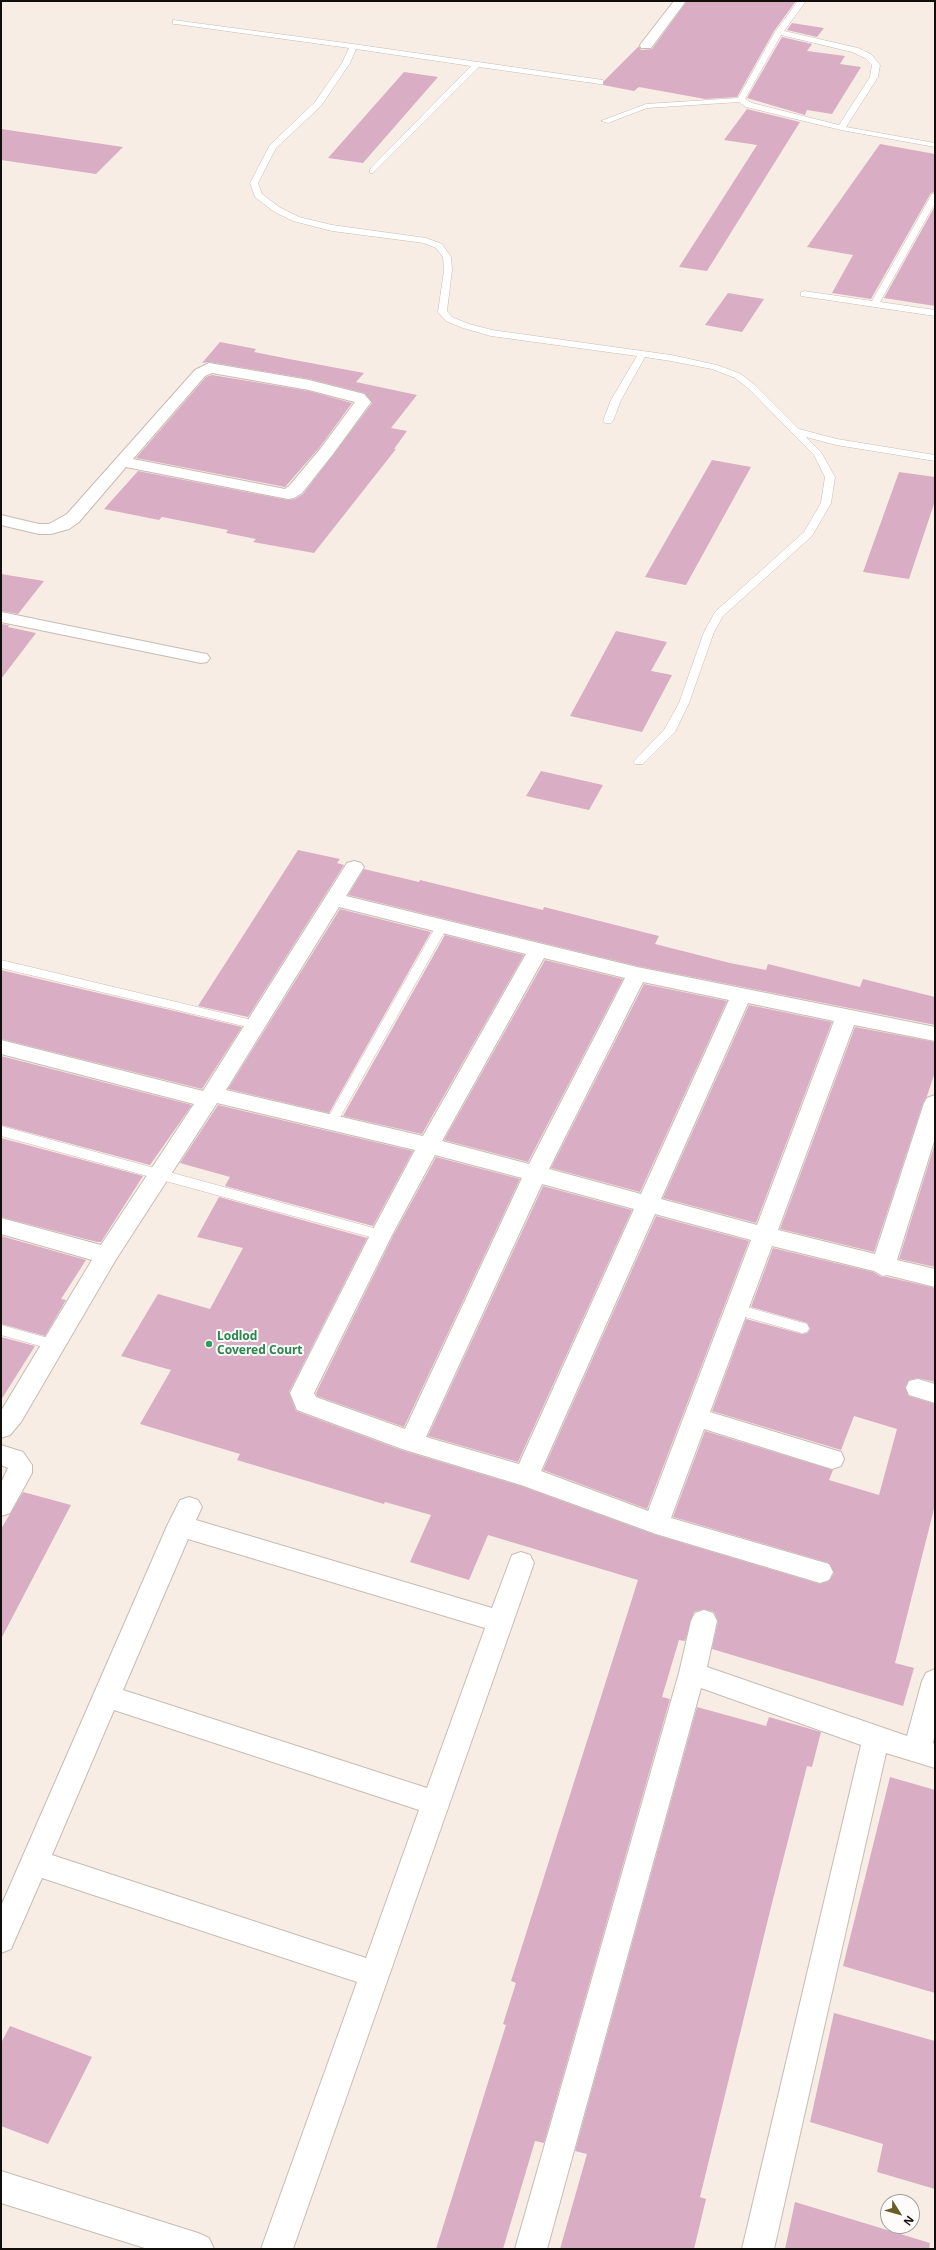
<!DOCTYPE html>
<style>
body{margin:0}
#map{position:relative;width:936px;height:2250px;overflow:hidden;background:#f8ede4;font-family:"Noto Sans",sans-serif}
canvas{display:block}
.frame{position:absolute;inset:0;border:2px solid #110e0b;pointer-events:none}
.north{position:absolute;left:880px;top:2194px;width:40px;height:40px;box-sizing:border-box;background:#fefcfa;border:1px solid #9f9d9a;border-radius:50%;rotate:127deg;font-size:11px;font-weight:700;line-height:16px;text-align:center;color:#110e0b}
.north::after{content:'';display:block;margin:auto;width:14px;height:18px;background:#6b5d2a;clip-path:polygon(50% 0,100% 100%,50% 72%,0 100%)}
</style>
<div id="map">
<canvas width="936" height="2250"></canvas>
<div class="frame"></div>
<div class="north">N</div>
</div>
<script>
const ctx = document.querySelector('canvas').getContext('2d');
ctx.lineJoin = 'round';
function fillPath(path, color) { ctx.fillStyle = color; ctx.fill(path, 'evenodd'); }
const shape = rows => new Path2D(rows.map(r => 'M' + r).join(''));
function stroke(path, color, width, dash) { ctx.strokeStyle = color; ctx.lineWidth = width; ctx.lineCap = dash ? 'butt' : 'round'; ctx.setLineDash(dash || []); ctx.stroke(path); }
function label(font, color, halo, rows, align = 'center') {
  ctx.font = font + ' "Noto Sans",sans-serif'; ctx.lineWidth = 4; ctx.setLineDash([]); ctx.textBaseline = 'middle'; ctx.strokeStyle = halo; ctx.fillStyle = color; for (const [text, x, y, turn = 0] of rows) {
    ctx.save(); ctx.translate(x, y); ctx.rotate((+turn || 0) * Math.PI / 180); ctx.textAlign = isNaN(turn) ? turn : align; if (halo) ctx.strokeText(text, 0, 0); ctx.fillText(text, 0, 0); ctx.restore();
  }
}
fillPath(shape([
 [687,1,796,1,774,31,737,97,705,99,639,87,634,91,603,85,604,81,639,46,641,50,652,49],
 [792,23,824,28,817,37,787,30],
 [782,37,812,44,807,51,845,56,840,64,861,67,832,114,807,110,805,115,747,98],
 [404,72,438,77,363,163,328,158],
 [747,109,800,122,707,271,679,267,757,145,724,140],
 [1,129,42,135,123,147,96,174,1,160],
 [880,144,935,154,935,192,931,193,871,299,832,293,853,255,807,247],
 [935,206,935,306,884,298],
 [728,293,764,299,742,332,705,325],
 [220,342,256,349,254,352,289,359,364,373,356,382,417,395,391,428,407,431,394,449,396,449,314,553,253,542,256,539,226,533,228,530,162,517,159,520,104,509,138,471,288,500,295,499,303,494,372,403,364,393,309,379,209,362,202,363],
 [212,375,309,391,352,403,320,447,285,487,136,458,206,377],
 [712,460,751,467,686,585,645,577],
 [899,472,935,477,935,501,909,579,863,572],
 [1,574,44,581,18,614,1,611],
 [1,624,9,625,8,627,36,633,1,679],
 [616,631,667,642,651,671,672,675,642,732,570,716],
 [541,771,603,785,589,810,526,796],
 [298,850,340,859,337,863,344,865,248,1017,198,1006],
 [364,869,419,882,420,880,543,910,544,907,659,936,655,944,730,963,766,970,768,964,860,987,863,979,935,997,935,1025,637,966,348,895],
 [340,909,431,932,329,1113,228,1089],
 [445,935,524,955,422,1134,343,1116],
 [545,960,623,979,528,1162,444,1140],
 [1,970,242,1027,202,1089,1,1039],
 [644,984,727,1001,640,1192,551,1168],
 [749,1005,832,1022,756,1223,663,1198],
 [855,1027,935,1042,935,1072,927,1096,923,1103,874,1252,780,1229],
 [1,1056,192,1105,150,1165,1,1125],
 [218,1105,413,1151,373,1226,225,1186,230,1177,180,1163],
 [1,1138,143,1176,101,1242,97,1242,1,1217],
 [935,1143,935,1267,899,1259],
 [436,1157,520,1179,404,1427,317,1396,316,1393,393,1236],
 [543,1186,632,1210,518,1462,428,1436],
 [219,1197,367,1238,289,1392,296,1411,401,1450,521,1486,656,1535,820,1584,829,1581,834,1573,829,1563,673,1517,705,1431,833,1470,829,1480,879,1495,897,1429,854,1416,841,1450,712,1411,746,1319,802,1334,807,1333,810,1329,807,1323,751,1307,773,1248,873,1272,882,1277,887,1277,935,1288,935,1382,918,1378,909,1380,905,1387,909,1396,935,1404,935,1505,895,1663,914,1668,903,1706,712,1649,718,1621,714,1612,704,1609,694,1612,685,1641,679,1640,662,1697,670,1699,544,2143,535,2141,503,2249,436,2249,506,2025,503,2024,516,1983,511,1981,638,1580,488,1535,469,1580,410,1562,431,1515,385,1502,384,1504,237,1460,240,1454,140,1424,171,1370,121,1356,158,1294,210,1309,243,1248,197,1237],
 [656,1216,749,1241,647,1509,543,1470],
 [1,1236,86,1260,61,1299,66,1300,45,1336,1,1324],
 [1,1337,35,1346,1,1400],
 [23,1492,71,1505,1,1639,1,1529],
 [697,1707,766,1726,769,1717,821,1732,812,1767,807,1766,771,1907,700,2197,706,2199,694,2249,560,2249,587,2154,575,2151],
 [890,1777,935,1790,935,1993,843,1966],
 [834,2013,935,2041,935,2189,877,2172,883,2144,810,2122],
 [10,2026,92,2057,48,2144,1,2126,1,2043],
 [795,2202,930,2243,929,2249,785,2249]
]), '#d9adc4');
const service = shape([
 [798,1,806,1,784,31,858,48,871,54,880,65,878,77,846,127,935,143,935,147,841,130,746,107,739,102,647,108,608,123,601,121,646,104,738,98,775,32,798,1],
 [781,35,852,52,865,58,872,65,870,77,839,125,752,103,745,99,781,35],
 [173,20,353,44,603,80,603,84,600,84,479,67,373,173,370,173,370,169,471,66,356,49,350,63,321,106,276,148,258,183,262,194,279,207,299,217,332,225,426,238,442,244,451,257,452,270,447,311,452,317,469,324,492,330,671,355,717,365,741,374,755,385,799,429,837,439,935,455,935,461,836,445,806,437,821,452,835,477,831,503,812,536,723,616,714,632,689,703,675,732,643,764,635,764,633,762,635,760,664,730,679,703,704,632,715,612,804,532,821,503,825,477,814,455,749,389,735,378,712,369,671,361,645,357,621,400,613,421,611,423,605,423,603,421,611,400,637,356,491,336,463,328,446,321,438,312,444,270,443,257,436,248,424,243,332,231,293,221,273,211,255,197,250,183,270,145,315,102,342,63,349,48,176,24,173,24,173,20],
 [932,194,935,194,935,203,880,302,935,310,935,316,801,296,801,292,804,291,872,301,932,194],
 [442,922,448,926,338,1121,332,1126,327,1124,326,1121,436,926,442,922],
 [1,960,256,1021,262,1025,256,1029,1,968,1,960],
 [1,1126,381,1230,386,1231,388,1235,386,1239,381,1240,1,1136,1,1126],
 [736,1304,807,1324,809,1328,807,1332,802,1333,731,1313,729,1309,731,1305,736,1304],
 [1,1325,59,1341,61,1345,59,1349,54,1350,1,1335,1,1325]
]);
const minor = shape([
 [674,1,686,1,651,48,641,48,640,45,674,1],
 [209,363,309,380,364,394,371,402,333,454,302,493,294,498,288,499,126,467,79,522,69,529,51,534,39,534,1,525,1,515,39,524,49,524,67,514,195,370,209,363],
 [212,373,309,390,355,402,321,448,290,485,285,489,133,459,205,376,212,373],
 [1,612,201,653,207,654,210,658,207,662,201,663,1,622,1,612],
 [354,861,361,863,364,867,346,896,637,967,935,1027,935,1041,854,1025,778,1230,875,1254,924,1103,927,1098,935,1095,935,1138,897,1260,935,1269,935,1287,887,1275,883,1276,874,1271,772,1246,710,1412,841,1452,844,1459,841,1466,832,1469,704,1429,671,1518,829,1564,833,1572,829,1580,820,1583,656,1534,521,1485,402,1449,297,1410,290,1393,370,1235,415,1150,217,1103,115,1261,21,1422,10,1435,1,1438,1,1411,92,1260,1,1234,1,1218,101,1245,194,1104,1,1054,1,1040,203,1091,347,863,354,861],
 [339,907,526,954,423,1136,226,1090,339,907],
 [544,958,625,978,529,1164,442,1141,544,958],
 [643,982,729,1000,641,1194,549,1169,643,982],
 [748,1003,834,1021,757,1225,661,1199,748,1003],
 [435,1155,522,1178,405,1429,316,1397,314,1393,392,1235,435,1155],
 [542,1184,634,1209,519,1464,426,1437,542,1184],
 [655,1214,751,1240,648,1511,541,1471,655,1214],
 [918,1379,935,1384,935,1403,909,1395,906,1388,909,1381,918,1379],
 [1,1445,23,1452,32,1465,32,1473,10,1513,1,1516,1,1483,8,1468,1,1465,1,1445],
 [189,1497,198,1500,202,1507,196,1520,492,1608,512,1555,521,1552,530,1555,534,1563,293,2249,261,2249,357,1982,42,1878,11,1949,1,1953,1,1906,167,1526,180,1500,189,1497],
 [188,1539,485,1628,427,1788,123,1690,188,1539],
 [114,1710,419,1810,366,1958,52,1855,114,1710],
 [704,1610,713,1613,717,1621,707,1667,907,1736,922,1681,926,1673,935,1669,935,1734,933,1743,935,1744,935,1768,886,1753,774,2249,742,2249,861,1745,701,1688,547,2249,515,2249,679,1673,691,1621,695,1613,704,1610],
 [1,2171,198,2233,209,2238,214,2249,148,2249,1,2203,1,2171]
]);
stroke(service, '#c6bcb3', 1);
stroke(minor, '#c6bcb3', 2);
fillPath(service, '#fff');
fillPath(minor, '#fff');
for (const [x, y, r, color] of [
 [209,1344,4,"#2e9e5b"]
]) { const dot = new Path2D(); dot.arc(x, y, r, 0, 2 * Math.PI); ctx.fillStyle = color; ctx.fill(dot); stroke(dot, '#fefcfa', 1.5); }
label('bold 12px', '#27864d', '#fefcfa', [
 ["Lodlod",217,1337],
 ["Covered Court",217,1351]
], 'left');
</script>
